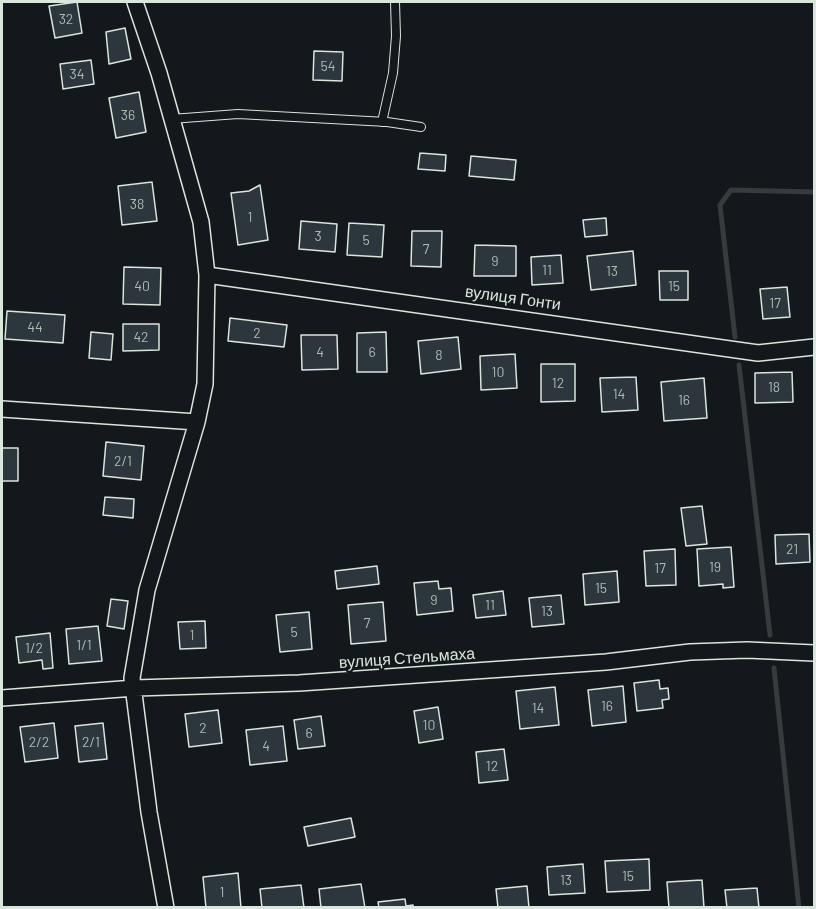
<!DOCTYPE html>
<meta charset="utf-8">
<style>
body{margin:0}
#map{position:relative;width:816px;height:909px;overflow:hidden;background:#14181c;font-family:Barlow,sans-serif}
canvas{display:block}
.frame{position:absolute;inset:0;border:3px solid #d8e6dc;pointer-events:none}
</style>
<div id="map">
<canvas width="816" height="909"></canvas>
<div class="frame"></div>
</div>
<script>
const ctx = document.querySelector('canvas').getContext('2d');
ctx.lineJoin = 'round';
const shape = rows => new Path2D(rows.map(r => 'M' + r).join(''));
function stroke(path, color, width, dash) { ctx.strokeStyle = color; ctx.lineWidth = width; ctx.lineCap = dash ? 'butt' : 'round'; ctx.setLineDash(dash || []); ctx.stroke(path); }
function fillPath(path, color) { ctx.fillStyle = color; ctx.fill(path, 'evenodd'); }
function label(font, color, halo, rows, align = 'center') {
  ctx.font = font + ' Barlow,sans-serif'; ctx.lineWidth = 4.5; ctx.setLineDash([]); ctx.textBaseline = 'middle'; ctx.strokeStyle = halo; ctx.fillStyle = color; for (const [text, x, y, turn = 0] of rows) {
    ctx.save(); ctx.translate(x, y); ctx.rotate((+turn || 0) * Math.PI / 180); ctx.textAlign = isNaN(turn) ? turn : align; if (halo) ctx.strokeText(text, 0, 0); ctx.fillText(text, 0, 0); ctx.restore();
  }
}
stroke(shape([
 [735,337,720,205,731,190,814,192],
 [739,365,770,635],
 [774,668,799,908]
]), '#363b3e', 5);
const building = shape([
 [77,2,82,33,55,38,49,6,77,2],
 [125,28,131,59,109,64,106,32,125,28],
 [314,51,343,52,342,81,313,80,314,51],
 [91,60,94,84,63,89,60,64,91,60],
 [139,92,146,132,116,138,109,98,139,92],
 [420,153,446,155,445,171,418,169,420,153],
 [471,156,516,160,514,180,469,176,471,156],
 [152,182,157,221,122,225,118,186,152,182],
 [260,185,268,240,238,245,231,193,249,191,260,185],
 [606,218,607,235,585,237,583,220,606,218],
 [301,221,337,224,335,252,299,249,301,221],
 [349,223,384,225,382,257,347,255,349,223],
 [412,231,442,231,441,267,411,266,412,231],
 [475,245,516,246,516,276,474,276,475,245],
 [633,251,636,285,591,290,587,256,633,251],
 [561,255,563,283,532,285,531,257,561,255],
 [124,267,161,268,160,305,123,304,124,267],
 [659,271,688,271,688,300,660,300,659,271],
 [787,287,790,317,763,319,760,289,787,287],
 [7,311,65,315,63,343,5,339,7,311],
 [230,318,287,325,284,347,228,341,230,318],
 [123,324,159,324,159,350,123,351,123,324],
 [91,332,113,334,111,360,89,358,91,332],
 [386,332,387,372,357,372,357,333,386,332],
 [301,335,337,335,338,369,302,370,301,335],
 [458,337,461,369,421,374,418,341,458,337],
 [515,354,517,388,481,390,480,356,515,354],
 [541,364,575,364,575,401,541,402,541,364],
 [792,372,793,402,755,403,755,373,792,372],
 [636,377,638,410,602,412,600,378,636,377],
 [704,378,707,418,664,421,661,382,704,378],
 [106,442,144,446,141,480,103,476,106,442],
 [2,448,18,448,18,481,2,481,2,448],
 [105,497,134,499,133,518,103,515,105,497],
 [702,506,707,544,686,546,681,508,702,506],
 [809,534,810,562,776,564,775,535,809,534],
 [731,547,734,587,723,588,723,584,699,586,697,549,731,547],
 [675,549,676,585,646,586,644,551,675,549],
 [377,566,379,584,337,589,335,571,377,566],
 [617,571,619,602,585,605,583,574,617,571],
 [438,581,439,589,451,588,453,611,417,615,414,583,438,581],
 [503,591,506,615,476,618,473,595,503,591],
 [561,595,564,624,532,627,529,598,561,595],
 [111,599,128,601,124,629,107,626,111,599],
 [383,602,386,641,351,644,348,605,383,602],
 [309,612,312,649,280,652,276,615,309,612],
 [205,621,206,648,180,649,178,622,205,621],
 [98,626,102,661,69,664,66,629,98,626],
 [50,633,53,668,43,669,42,660,19,663,16,637,50,633],
 [659,680,660,689,668,688,669,699,662,700,663,708,637,711,634,683,659,680],
 [623,686,626,722,592,726,588,690,623,686],
 [555,687,559,725,520,729,516,691,555,687],
 [438,707,443,739,419,743,414,711,438,707],
 [218,710,222,743,189,747,185,714,218,710],
 [321,716,325,746,298,749,294,720,321,716],
 [54,723,58,758,25,762,20,727,54,723],
 [103,723,107,759,79,762,75,726,103,723],
 [283,726,287,761,250,765,246,730,283,726],
 [504,749,508,780,479,783,476,752,504,749],
 [351,818,355,837,308,846,304,827,351,818],
 [649,859,650,890,607,892,605,861,649,859],
 [583,864,585,893,549,895,547,867,583,864],
 [238,873,241,908,206,908,203,877,238,873],
 [702,880,704,908,669,908,667,882,702,880],
 [361,884,365,908,321,908,319,889,361,884],
 [301,885,304,908,262,908,260,889,301,885],
 [527,886,529,908,498,908,496,889,527,886],
 [757,888,759,908,727,908,725,890,757,888],
 [405,899,406,906,413,905,413,908,379,908,378,902,405,899]
]);
fillPath(building, '#2c363c');
stroke(building, '#d8e6dc', 1.5);
const service = shape([
 [171,119,238,114,387,122,421,127],
 [382,122,393,73,396,36,395,2]
]);
const minor = shape([
 [135,2,159,73,201,222,207,275,205,384,197,422,147,590,132,678,149,812,166,908],
 [207,275,758,353,814,347],
 [2,409,197,422],
 [2,698,135,688,299,683,606,662,690,652,747,650,814,653]
]);
stroke(service, '#d8e6dc', 10);
stroke(minor, '#d8e6dc', 18);
stroke(service, '#14181c', 8);
stroke(minor, '#14181c', 15);
label('14px', '#adbab4', null, [
 ["32",66,19],
 ["54",328,66],
 ["34",77,74],
 ["36",128,115],
 ["38",137,204],
 ["1",250,217],
 ["3",318,236],
 ["5",366,240],
 ["7",426,249],
 ["9",495,261],
 ["11",547,270],
 ["13",612,271],
 ["40",142,286],
 ["15",674,286],
 ["17",775,303],
 ["44",35,327],
 ["2",257,333],
 ["42",141,337],
 ["4",320,352],
 ["6",372,352],
 ["8",439,355],
 ["10",498,372],
 ["12",558,383],
 ["18",774,387],
 ["14",619,394],
 ["16",684,400],
 ["2/1",123,461],
 ["21",792,549],
 ["19",715,567],
 ["17",660,568],
 ["15",601,588],
 ["9",434,600],
 ["11",490,605],
 ["13",547,611],
 ["7",367,623],
 ["5",294,632],
 ["1",192,635],
 ["1/1",84,645],
 ["1/2",34,648],
 ["16",607,706],
 ["14",538,708],
 ["10",429,725],
 ["2",203,728],
 ["6",309,733],
 ["2/2",39,742],
 ["2/1",91,742],
 ["4",266,746],
 ["12",492,766],
 ["15",628,876],
 ["13",566,880],
 ["1",222,892]
]);
label('16px', '#d8e6dc', '#14181c', [
 ["вулиця Гонти",513,298,8],
 ["вулиця Стельмаха",407,658,-4]
]);
</script>
